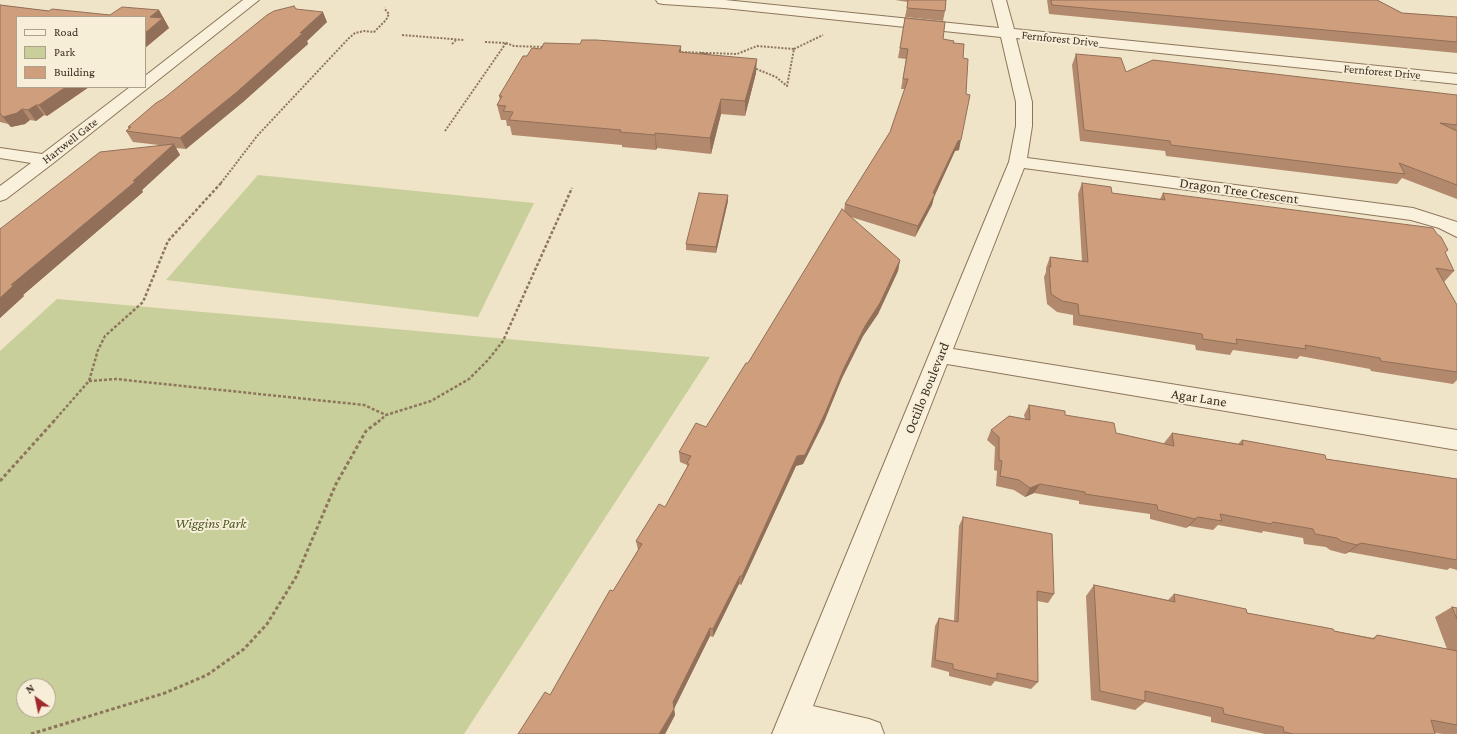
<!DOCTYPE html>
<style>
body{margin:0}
#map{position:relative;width:1457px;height:734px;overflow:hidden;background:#f0e4c8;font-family:"Crimson Pro",serif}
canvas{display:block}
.legend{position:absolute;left:16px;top:16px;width:130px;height:72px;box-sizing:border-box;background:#f7eed8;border:1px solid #ada18e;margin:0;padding:5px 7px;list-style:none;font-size:12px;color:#3d2e20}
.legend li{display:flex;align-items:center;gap:8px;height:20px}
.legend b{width:20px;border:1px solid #ada18e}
.north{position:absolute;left:16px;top:678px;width:40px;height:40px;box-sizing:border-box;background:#f7eed8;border:1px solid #ada18e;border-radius:50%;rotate:327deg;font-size:11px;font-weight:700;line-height:16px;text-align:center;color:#3d2e20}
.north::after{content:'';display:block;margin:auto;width:14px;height:18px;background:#9e2a2b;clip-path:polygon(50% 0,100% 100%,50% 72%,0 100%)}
</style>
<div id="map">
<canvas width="1457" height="734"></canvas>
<ul class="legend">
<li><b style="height:5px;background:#faf1dc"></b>Road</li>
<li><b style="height:11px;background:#c9cf9b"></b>Park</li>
<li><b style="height:11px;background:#cf9f7d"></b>Building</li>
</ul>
<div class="north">N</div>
</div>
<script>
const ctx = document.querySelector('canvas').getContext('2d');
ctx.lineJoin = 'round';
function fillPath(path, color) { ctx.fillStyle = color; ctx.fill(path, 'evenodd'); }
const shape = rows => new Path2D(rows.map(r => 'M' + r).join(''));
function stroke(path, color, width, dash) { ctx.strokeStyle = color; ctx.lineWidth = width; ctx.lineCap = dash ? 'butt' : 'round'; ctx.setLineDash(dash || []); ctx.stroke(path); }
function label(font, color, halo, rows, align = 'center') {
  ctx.font = font + ' "Crimson Pro",serif'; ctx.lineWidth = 4; ctx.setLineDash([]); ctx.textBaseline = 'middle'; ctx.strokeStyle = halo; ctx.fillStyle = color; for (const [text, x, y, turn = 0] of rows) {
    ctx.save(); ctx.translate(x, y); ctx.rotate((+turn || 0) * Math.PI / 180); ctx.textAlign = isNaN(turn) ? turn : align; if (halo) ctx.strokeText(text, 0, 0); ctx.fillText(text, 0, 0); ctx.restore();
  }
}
fillPath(shape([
 [258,175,534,203,478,317,166,280],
 [57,299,710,357,464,734,0,734,0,351],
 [24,686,48,686,48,710,24,710]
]), '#c9cf9b');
const minor = shape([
 [243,0,259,0,52,164,6,199,0,201,0,186,31,163,0,158,0,148,42,154,130,87,145,87,145,76,243,0],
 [656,0,725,0,999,28,992,0,1006,0,1014,29,1457,74,1457,84,1016,38,1032,102,1032,126,1027,158,1413,208,1457,222,1457,237,1439,228,1411,220,1024,168,953,349,1457,430,1457,450,947,364,813,706,869,719,880,723,884,734,772,734,1009,162,1016,126,1016,102,1001,37,724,8,663,4,658,3,656,0]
]);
stroke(minor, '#8d765c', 2);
stroke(shape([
 [402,35,464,40],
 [485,42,506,43,514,46,543,47],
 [452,44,456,40],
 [794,49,823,35],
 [678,52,737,54,757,46,794,49,787,86,776,77,754,68],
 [701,53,711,55],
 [445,131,506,43],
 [221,183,257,136,349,38,355,33,364,31,374,32,386,20,389,14,384,8]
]), '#8d765c', 2, [2, 1.5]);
stroke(shape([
 [89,381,116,379,364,405,386,415,431,401,469,379,488,360,503,341,572,188],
 [53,422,89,381,98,350,105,336,143,302,168,241,222,182],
 [378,422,386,415]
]), '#8d765c', 2.5, [3, 2]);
stroke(shape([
 [0,481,54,421],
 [31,734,165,693,207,675,244,649,267,624,296,577,336,484,366,431,379,421]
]), '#8d765c', 3, [3.5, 2.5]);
fillPath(minor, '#faf1dc');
fillPath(shape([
 [895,0,946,0,945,11,943,21,905,17,908,2],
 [1047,0,1377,0,1402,13,1457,17,1457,53,1049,14],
 [0,5,49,11,110,15,159,10,169,28,145,48,145,17,89,87,47,116,44,115,36,121,30,120,25,124,11,127,8,124,0,122],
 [296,9,327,22,307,41,308,44,243,102,186,149,176,148,180,155,142,190,143,192,23,295,24,296,0,318,0,229,159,145,133,142,126,131,129,128,128,127,163,99],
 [905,18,943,39,953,43,963,58,959,150,955,151,934,197,932,205,915,237,851,217,900,260,898,271,878,314,863,336,842,378,824,422,803,464,796,466,741,585,739,584,713,637,710,636,674,708,675,715,665,734,518,734,550,695,638,550,636,541,665,507,687,467,687,465,680,462,679,452,706,427,748,363,844,211,845,204,890,132,905,89,901,89,906,59,898,58],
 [541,49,681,52,756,73,745,116,721,114,711,154,657,148,656,150,622,147,622,145,512,135,510,126,507,126,506,120,501,120,497,105,500,100,499,96,527,56],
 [1076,54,1126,72,1457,95,1457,199,1402,178,1397,184,1166,156,1165,151,1080,141,1072,65],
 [1082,183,1112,193,1160,199,1163,193,1445,253,1454,271,1444,282,1457,305,1457,380,1453,384,1371,371,1370,369,1300,356,1297,359,1233,350,1230,355,1196,350,1195,345,1073,325,1073,315,1057,312,1047,304,1044,277,1046,272,1046,268,1050,257,1082,261,1078,194],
 [728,201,716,253,686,250,686,244],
 [1029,405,1065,415,1116,433,1165,444,1164,443,1172,433,1238,444,1242,440,1326,459,1457,479,1457,570,1450,568,1447,570,1349,552,1345,554,1330,550,1326,547,1304,544,1303,538,1263,531,1262,533,1218,525,1213,530,1189,526,1186,528,1150,519,1150,514,1079,504,1079,501,1034,493,1025,497,1014,490,996,486,997,471,994,470,995,447,987,440,991,430,1025,419,1024,415],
 [963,517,1054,594,1048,603,1037,601,1038,682,1031,689,995,681,991,686,949,676,949,672,931,667,935,626,939,618,954,621,959,526],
 [1094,585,1168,600,1174,594,1247,613,1334,631,1373,638,1377,635,1447,649,1435,617,1452,607,1457,608,1457,734,1443,734,1434,733,1435,734,1265,734,1211,722,1211,717,1145,702,1135,710,1091,700,1086,596]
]), '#b2896c');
fillPath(shape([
 [159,10,169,28,145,48,145,33,150,17],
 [323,12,327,22,307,41,308,44,243,102,186,149,180,138],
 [681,46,681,60,679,52],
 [757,59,756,73,745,116,745,101],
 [66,87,89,87,47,116,39,105],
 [721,99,721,114,711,154,710,138],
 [36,105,44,115,36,121,28,110],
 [22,109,30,120,25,124,11,127,3,117],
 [655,133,657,148,656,150,655,135],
 [961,140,959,150,955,151,934,197,932,205,915,237,918,226,958,141],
 [174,144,180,155,142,190,143,192,23,295,24,296,0,318,0,298,11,285,133,181],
 [728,195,728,201,716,253,716,247],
 [900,260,898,271,878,314,863,336,842,378,824,422,803,464,796,466,741,585,742,576,797,456,865,326],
 [1040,484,1034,493,1025,497,1030,488],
 [1198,517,1189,526,1186,528,1195,519],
 [1361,543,1349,552,1345,554,1357,545],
 [740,576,739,584,713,637,713,629],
 [710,628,710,636,674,709,673,702],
 [674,709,675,715,665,734,659,734]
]), '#916f58');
const building = shape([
 [908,0,946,0,945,11,907,8,908,0],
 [1051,0,1377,0,1402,13,1457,17,1457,42,1052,5,1051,0],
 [0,5,49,11,52,9,110,15,122,7,159,10,150,17,163,18,145,33,145,17,17,17,17,87,66,87,39,105,36,105,28,110,22,109,17,113,3,117,0,113,0,5],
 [294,6,296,9,323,12,300,33,303,33,237,92,180,138,126,131,131,127,128,127,156,103,163,99,267,15,274,11,294,6],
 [905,18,945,22,943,39,954,41,953,43,964,44,963,58,968,59,966,94,970,95,961,140,958,141,933,193,935,194,918,226,845,204,890,132,908,79,903,79,908,49,900,48,905,18],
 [582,40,596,40,681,46,679,52,757,59,745,101,721,99,710,138,655,133,655,135,620,132,621,130,509,120,513,112,503,111,506,106,497,105,502,96,499,96,523,56,527,56,532,48,541,49,544,43,580,44,582,40],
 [1076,54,1121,58,1126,72,1153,60,1457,95,1457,125,1440,123,1457,131,1457,185,1399,163,1405,174,1171,145,1170,141,1084,130,1076,54],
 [174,144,133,181,136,181,11,285,14,285,0,298,0,229,100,152,174,144],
 [1082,183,1111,187,1112,193,1165,200,1163,193,1433,228,1437,234,1441,237,1448,250,1445,252,1454,271,1436,268,1457,305,1457,372,1381,361,1380,358,1305,345,1306,349,1236,339,1237,344,1203,339,1202,334,1079,315,1078,304,1062,301,1051,294,1049,266,1051,267,1050,257,1088,262,1082,183],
 [699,193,728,195,716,247,686,244,699,193],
 [842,209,900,260,880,303,865,326,844,368,826,411,805,455,797,456,742,576,740,576,713,629,710,628,673,702,674,709,659,734,518,734,545,692,550,695,610,590,613,591,642,544,636,541,659,504,665,507,689,464,687,463,691,456,679,452,696,423,706,427,746,363,748,363,842,209],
 [1029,405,1065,411,1065,415,1114,423,1116,433,1174,446,1172,433,1243,445,1242,440,1325,455,1326,459,1457,479,1457,560,1361,543,1357,545,1341,541,1337,538,1315,534,1313,529,1273,522,1271,524,1220,514,1222,521,1198,517,1195,519,1158,510,1157,505,1085,494,1085,492,1040,484,1030,488,1019,480,1000,476,1002,461,999,460,999,437,991,430,1009,416,1030,420,1029,405],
 [963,517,1052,534,1054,594,1037,591,1038,682,997,673,997,679,953,669,953,664,935,660,939,618,958,622,963,517],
 [1094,585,1175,602,1174,594,1246,609,1247,613,1333,629,1334,631,1374,639,1377,635,1457,651,1457,725,1431,720,1435,734,1294,734,1284,732,1283,727,1224,714,1223,708,1145,691,1145,701,1100,691,1094,585],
 [1452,607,1457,608,1457,619,1452,607]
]);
fillPath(building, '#cf9f7d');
stroke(building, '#916f58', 1);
label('12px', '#3d2e20', '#f7eed8', [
 ["Fernforest Drive",1060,39,6],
 ["Fernforest Drive",1382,72,5],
 ["Hartwell Gate",70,141,-38]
]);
label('14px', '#3d2e20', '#f7eed8', [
 ["Dragon Tree Crescent",1239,191,8],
 ["Octillo Boulevard",927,388,-68],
 ["Agar Lane",1199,398,9]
]);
label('italic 14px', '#4d5a26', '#f7eed8', [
 ["Wiggins Park",211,524]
]);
</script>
